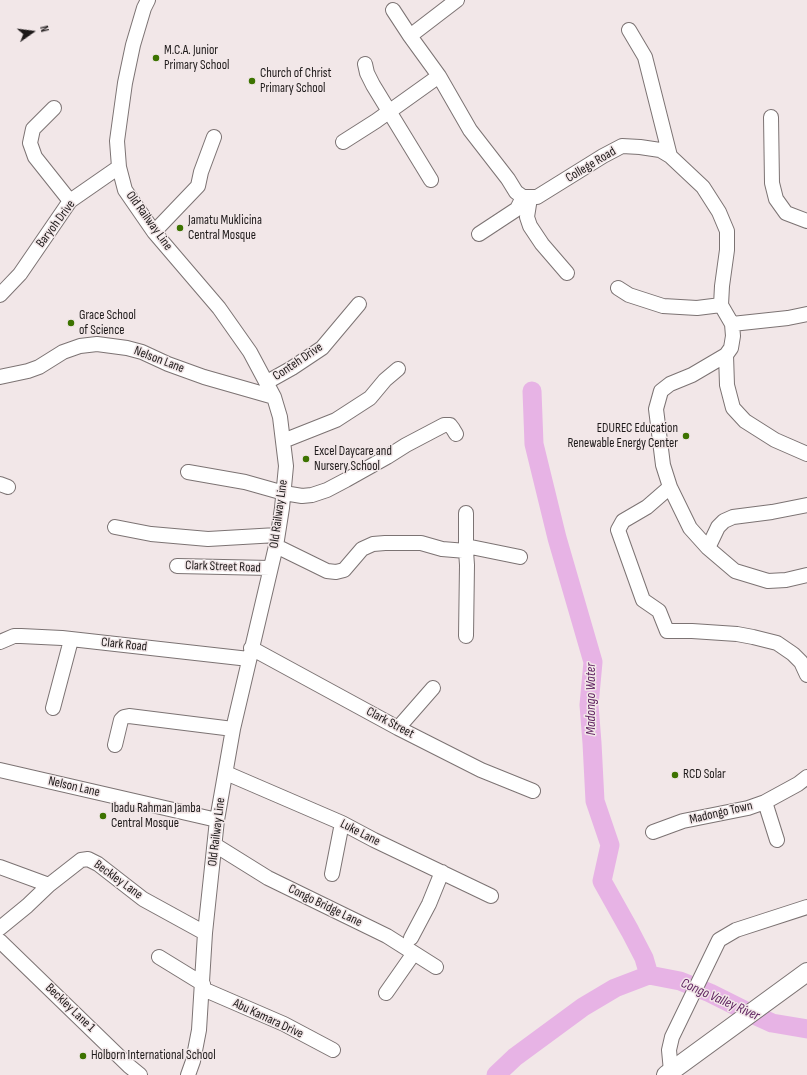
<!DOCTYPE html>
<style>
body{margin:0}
#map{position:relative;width:807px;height:1075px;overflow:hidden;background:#f2e7e8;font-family:"Sofia Sans Condensed",sans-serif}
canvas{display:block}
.north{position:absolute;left:12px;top:12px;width:40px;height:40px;-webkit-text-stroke:3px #f2e7e8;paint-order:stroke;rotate:76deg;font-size:11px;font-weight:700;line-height:16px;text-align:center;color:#1e1a1a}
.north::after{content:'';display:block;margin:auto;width:14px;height:18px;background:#1e1a1a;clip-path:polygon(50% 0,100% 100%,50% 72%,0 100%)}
</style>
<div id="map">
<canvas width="807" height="1075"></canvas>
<div class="north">N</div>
</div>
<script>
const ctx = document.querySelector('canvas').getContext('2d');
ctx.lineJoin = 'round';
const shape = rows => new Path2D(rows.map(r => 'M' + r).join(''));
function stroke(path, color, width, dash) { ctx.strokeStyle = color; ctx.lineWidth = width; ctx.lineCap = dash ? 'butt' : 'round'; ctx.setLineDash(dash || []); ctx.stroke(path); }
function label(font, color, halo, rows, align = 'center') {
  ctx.font = font + ' "Sofia Sans Condensed",sans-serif'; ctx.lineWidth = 3; ctx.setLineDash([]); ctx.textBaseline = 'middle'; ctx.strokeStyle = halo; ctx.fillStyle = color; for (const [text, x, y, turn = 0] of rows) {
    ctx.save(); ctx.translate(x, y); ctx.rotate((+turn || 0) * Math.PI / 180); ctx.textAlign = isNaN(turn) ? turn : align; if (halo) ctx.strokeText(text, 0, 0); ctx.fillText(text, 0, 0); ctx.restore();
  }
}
stroke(shape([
 [532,391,534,444,557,538,593,662,589,705,592,743,595,801,610,845,602,881,630,931,644,958,649,975],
 [496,1075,515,1057,583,1007,615,988,649,975,680,981,710,993,750,1013,772,1023,807,1029]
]), '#e7b3e5', 19);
const minor = shape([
 [148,0,144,8,133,45,125,83,120,119,117,141,119,167,125,190,154,232,219,308,250,352,274,397,280,417,286,466,282,508,276,546,233,729,217,820,205,933,199,1030,193,1061,188,1075],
 [393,10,410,36,439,76,470,130,508,179,516,192,523,197,537,197,603,156,622,146,640,147,660,150,670,156,703,187,719,212,727,231,727,250,722,286,721,305,732,324,788,318,807,314],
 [629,30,645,57,670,156],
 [410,36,457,0],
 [365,64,367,73,373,85,431,180],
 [54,108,33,129,30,143,35,157,70,201],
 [771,117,772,183,776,199,786,213,807,221],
 [343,142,376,121,439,76],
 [530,198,527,217,530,226,542,244,567,273],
 [154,232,198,186,201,172,214,137],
 [479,234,517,209,523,197],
 [618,288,629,295,663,306,697,308,721,305],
 [0,295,20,274,70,201,119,167],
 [732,324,733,336,731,348,726,355,692,375,670,384,661,391,656,409,663,465,670,487,690,528,708,548,735,571,768,581,786,580,807,575],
 [726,355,727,385,733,408,745,421,775,440,807,454],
 [0,377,28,371,39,367,63,352,80,346,97,344,127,348,142,352,168,364,204,377,274,397],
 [267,382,292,368,322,348,359,304],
 [283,441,336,420,370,398,385,380,398,369],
 [188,472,245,482,284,493,302,496,312,495,327,490,346,480,387,457,406,445,444,425,450,425,453,429,456,434],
 [0,484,8,487],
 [670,487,647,507,623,521,618,530,643,600,659,611,667,631,692,631,737,634,753,637,777,643,793,654,801,662,807,675],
 [115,527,151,534,208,539,277,535],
 [276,546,327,571,336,572,344,570,362,549,373,544,385,543,421,543,442,549,466,551,467,565,466,636],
 [466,546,520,557],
 [708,548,718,527,724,521,733,517,772,512,807,505],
 [466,551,466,513],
 [177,566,270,568],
 [0,642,14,636,21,636,62,638,249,659],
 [251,648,398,728,481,770,533,791],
 [53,708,71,640],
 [398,728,433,688],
 [115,745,121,720,124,717,129,716,233,729],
 [0,770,217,820],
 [226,773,342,823,374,840,491,896],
 [765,802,777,840],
 [653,832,683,821,748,808,765,802,798,784,807,777],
 [215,845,268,878,387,936,436,967],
 [0,867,49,885],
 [332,874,342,823],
 [0,928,27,906,49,885,81,860,88,859,98,864,143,899,205,933],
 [411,938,429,904,442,872],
 [0,941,129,1066,140,1075],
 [159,957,203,984],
 [203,989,284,1024,333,1050],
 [386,993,414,953],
 [671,1071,669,1050,672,1037,719,940,736,930,807,907]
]);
const major = shape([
 [666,1075,807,972]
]);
stroke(minor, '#7c7373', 16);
stroke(major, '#7c7373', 20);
stroke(minor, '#fff', 14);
stroke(major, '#fff', 18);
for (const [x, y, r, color] of [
 [156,58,4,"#3d7300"],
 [252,81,4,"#3d7300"],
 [180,228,4,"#3d7300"],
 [71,323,4,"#3d7300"],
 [686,436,4,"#3d7300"],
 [306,459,4,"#3d7300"],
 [675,775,4,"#3d7300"],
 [103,816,4,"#3d7300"],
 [83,1056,4,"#3d7300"]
]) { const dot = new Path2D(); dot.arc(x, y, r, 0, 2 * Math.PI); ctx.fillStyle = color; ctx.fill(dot); stroke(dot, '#f2e7e8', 1.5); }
label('13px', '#1e1a1a', '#f2e7e8', [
 ["M.C.A. Junior",164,51],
 ["Primary School",164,66],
 ["Church of Christ",260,74],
 ["Primary School",260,89],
 ["Jamatu Muklicina",188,221],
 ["Central Mosque",188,236],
 ["Grace School",79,316],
 ["of Science",79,331],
 ["EDUREC Education",678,429,"right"],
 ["Renewable Energy Center",678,444,"right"],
 ["Excel Daycare and",314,452],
 ["Nursery School",314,467],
 ["RCD Solar",683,775],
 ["Ibadu Rahman Jamba",111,809],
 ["Central Mosque",111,824],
 ["Holborn International School",91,1056]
], 'left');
label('13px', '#1e1a1a', '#f2e7e8', [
 ["College Road",591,165,-31],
 ["Old Railway Line",149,221,54],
 ["Baryoh Drive",56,224,-53],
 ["Nelson Lane",159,360,21],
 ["Conteh Drive",298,362,-34],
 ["Old Railway Line",279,514,-82],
 ["Clark Street Road",223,567,2],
 ["Clark Road",124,645,6],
 ["Clark Street",390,723,28],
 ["Nelson Lane",74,787,13],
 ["Madongo Town",721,813,-13],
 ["Old Railway Line",217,832,-83],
 ["Luke Lane",360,833,27],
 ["Beckley Lane",118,880,36],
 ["Congo Bridge Lane",325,906,26],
 ["Beckley Lane 1",70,1008,44],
 ["Abu Kamara Drive",268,1019,25]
]);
label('italic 14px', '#612562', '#f2e7e8', [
 ["Madongo Water",591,699,-90],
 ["Congo Valley River",720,1000,24]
]);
</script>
